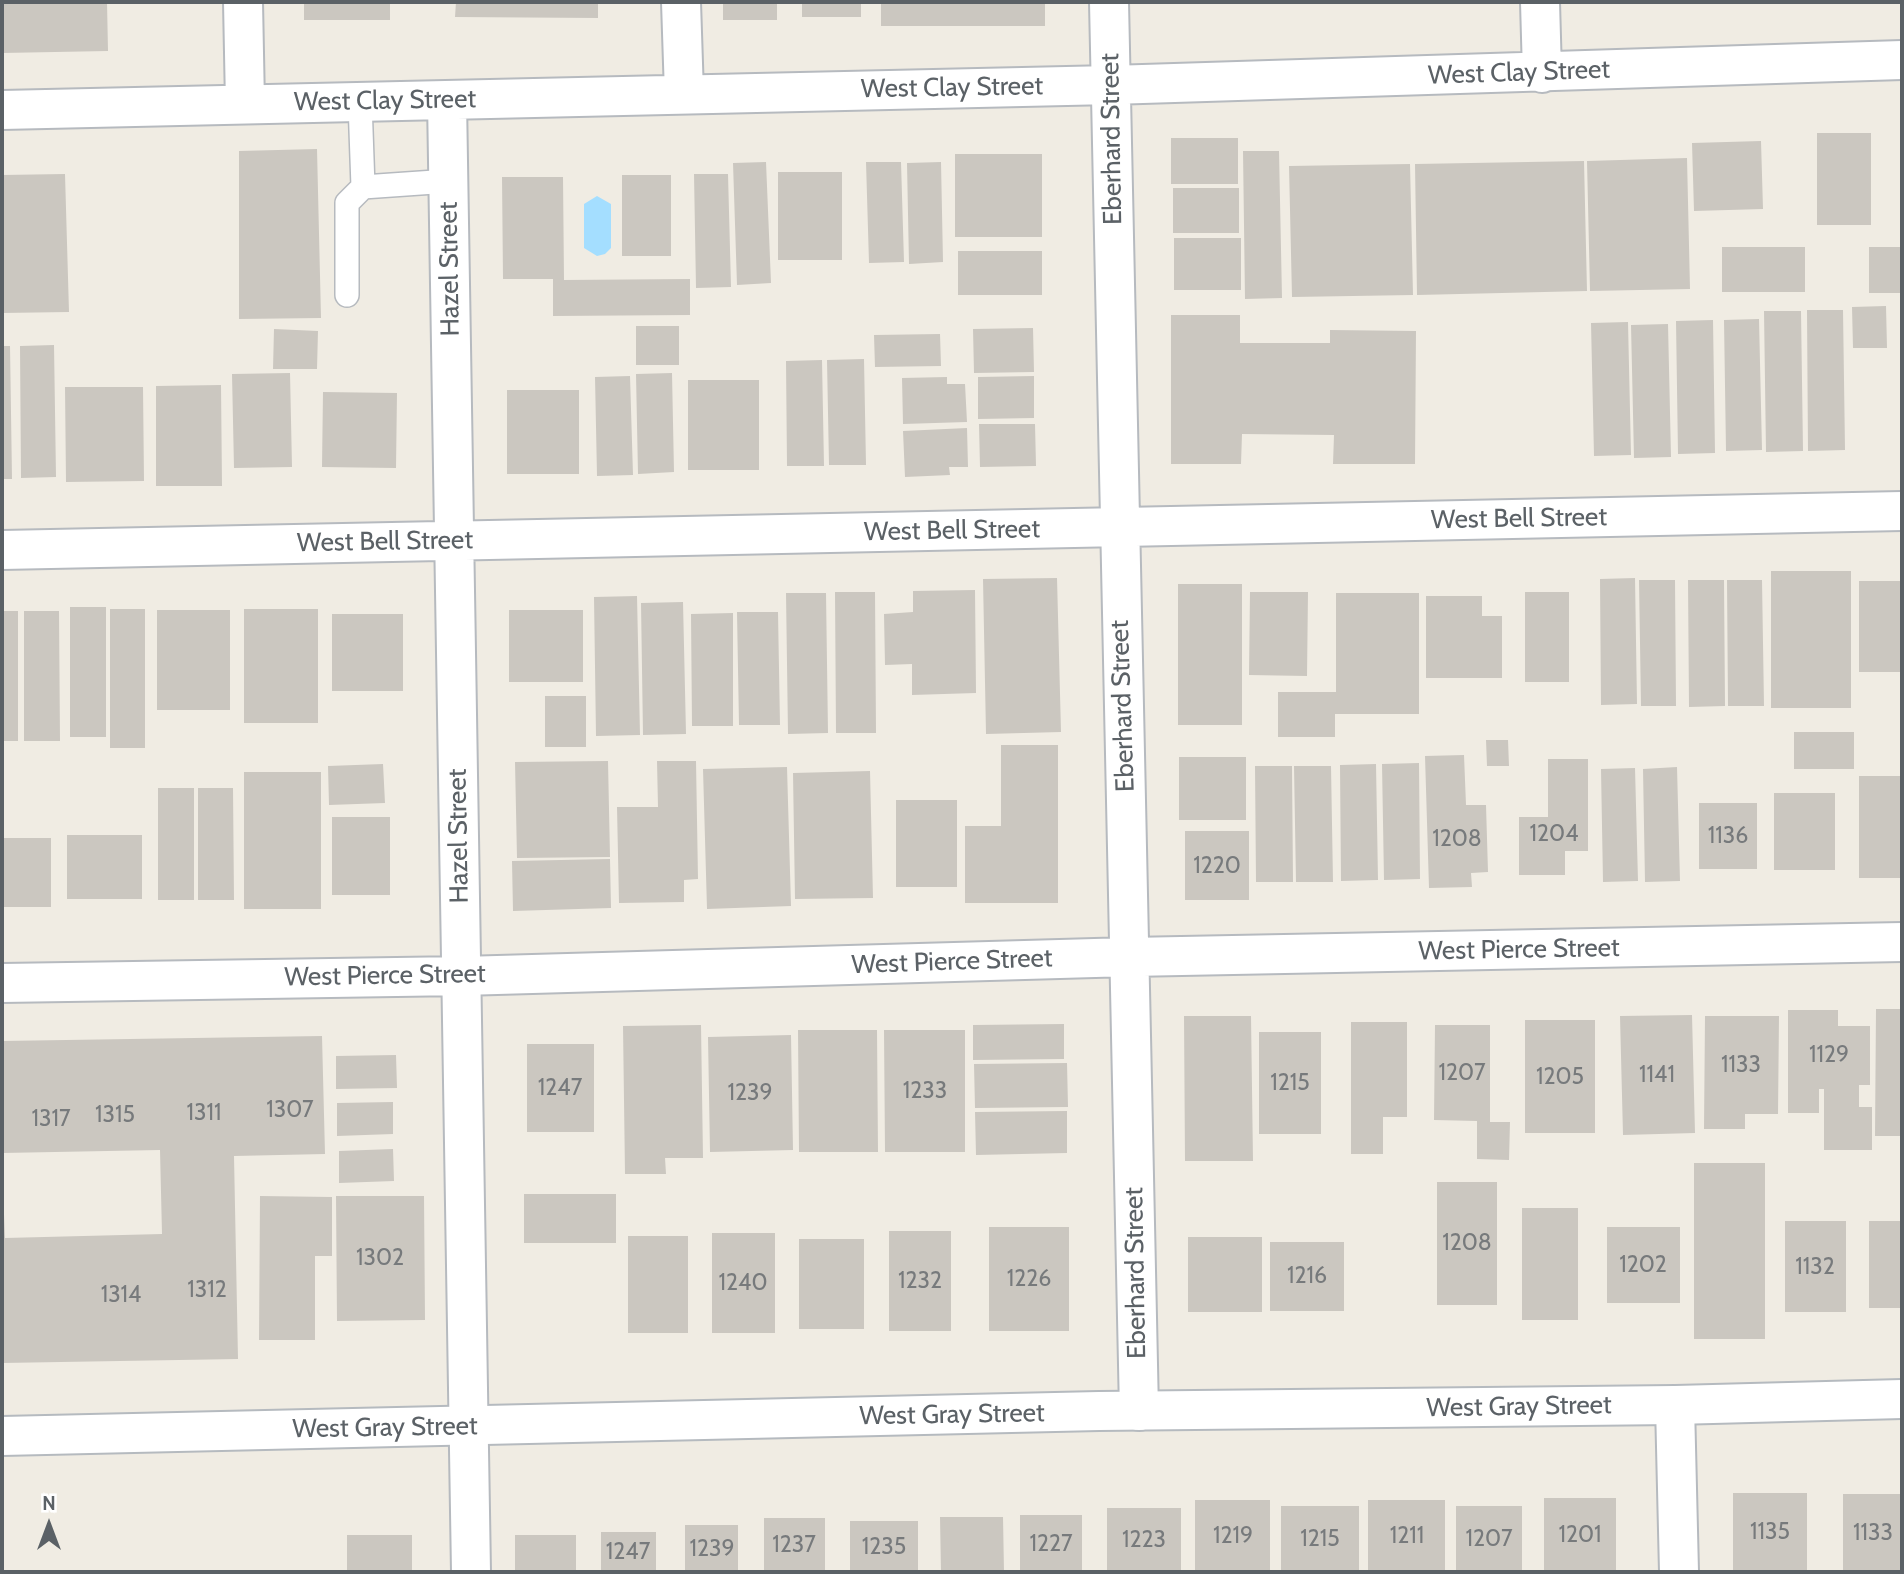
<!DOCTYPE html>
<style>
body{margin:0}
#map{position:relative;width:1904px;height:1574px;overflow:hidden;background:#f0ece3;font-family:Cabin,sans-serif}
canvas{display:block}
.frame{position:absolute;inset:0;border:4px solid #5b6166;pointer-events:none}
.north{position:absolute;left:14px;top:1490px;width:70px;height:70px;-webkit-text-stroke:5px #fff;paint-order:stroke;rotate:0deg;font-size:19px;font-weight:700;line-height:28px;text-align:center;color:#5b6166}
.north::after{content:'';display:block;margin:auto;width:24px;height:32px;background:#5b6166;clip-path:polygon(50% 0,100% 100%,50% 72%,0 100%)}
</style>
<div id="map">
<canvas width="1904" height="1574"></canvas>
<div class="frame"></div>
<div class="north">N</div>
</div>
<script>
const ctx = document.querySelector('canvas').getContext('2d');
ctx.lineJoin = 'round';
function fillPath(path, color) { ctx.fillStyle = color; ctx.fill(path, 'evenodd'); }
const shape = rows => new Path2D(rows.map(r => 'M' + r).join(''));
function stroke(path, color, width, dash) { ctx.strokeStyle = color; ctx.lineWidth = width; ctx.lineCap = dash ? 'butt' : 'round'; ctx.setLineDash(dash || []); ctx.stroke(path); }
function label(font, color, halo, rows, align = 'center') {
  ctx.font = font + ' Cabin,sans-serif'; ctx.lineWidth = 6; ctx.setLineDash([]); ctx.textBaseline = 'middle'; ctx.strokeStyle = halo; ctx.fillStyle = color; for (const [text, x, y, turn = 0] of rows) {
    ctx.save(); ctx.translate(x, y); ctx.rotate((+turn || 0) * Math.PI / 180); ctx.textAlign = isNaN(turn) ? turn : align; if (halo) ctx.strokeText(text, 0, 0); ctx.fillText(text, 0, 0); ctx.restore();
  }
}
fillPath(shape([
 [597,196,611,204,611,248,605,254,597,256,584,248,584,204]
]), '#a4deff');
fillPath(shape([
 [2,2,107,2,108,51,2,53],
 [304,2,390,2,390,20,304,20],
 [456,2,598,2,598,18,455,17],
 [723,2,777,2,777,20,723,20],
 [802,2,861,2,861,17,802,17],
 [881,2,1045,2,1045,26,881,26],
 [1817,133,1871,133,1871,225,1817,225],
 [1171,138,1238,138,1238,184,1171,184],
 [1761,141,1763,209,1694,211,1692,143],
 [317,149,321,318,239,319,239,151],
 [1243,151,1279,151,1282,298,1245,299],
 [955,154,1042,154,1042,237,955,237],
 [1687,158,1690,289,1590,291,1587,161],
 [1584,161,1587,291,1417,295,1415,164],
 [766,162,771,283,737,285,733,163],
 [866,162,901,162,904,262,869,263],
 [941,162,943,262,909,264,907,163],
 [1410,164,1413,295,1292,297,1289,166],
 [778,172,842,172,842,260,778,260],
 [65,174,69,312,2,313,2,175],
 [694,174,728,174,731,287,696,288],
 [622,175,671,175,671,256,622,256],
 [502,177,563,177,564,280,690,279,690,315,553,316,553,279,503,279],
 [1173,188,1239,188,1239,233,1173,233],
 [1174,238,1241,238,1241,290,1174,290],
 [1722,247,1805,247,1805,292,1722,292],
 [1869,247,1902,247,1902,293,1869,293],
 [958,251,1042,251,1042,295,958,295],
 [1886,306,1887,348,1853,348,1852,307],
 [1807,310,1843,310,1845,450,1808,451],
 [1764,311,1801,311,1803,451,1766,452],
 [1171,315,1240,315,1240,343,1330,343,1330,330,1416,331,1415,464,1333,464,1334,435,1242,434,1241,464,1171,464],
 [1759,319,1762,450,1726,451,1724,320],
 [1713,320,1715,453,1678,454,1676,321],
 [1628,322,1631,455,1594,456,1591,323],
 [1668,324,1671,457,1634,458,1631,325],
 [636,326,679,326,679,365,636,365],
 [1033,328,1034,372,974,373,973,329],
 [274,329,318,331,317,369,273,369],
 [940,334,941,366,875,367,874,335],
 [54,345,56,477,21,478,20,346],
 [2,346,10,346,12,479,2,479],
 [864,359,866,465,829,465,827,360],
 [822,360,824,466,787,466,786,361],
 [290,373,292,467,234,468,232,374],
 [672,373,674,472,638,474,636,374],
 [630,376,633,475,597,476,595,377],
 [1034,376,1034,418,978,419,978,377],
 [947,377,947,384,965,384,967,422,903,424,902,378],
 [688,380,759,380,759,470,688,470],
 [221,385,222,486,156,486,156,386],
 [65,387,143,387,144,481,66,482],
 [507,390,579,390,579,474,507,474],
 [323,392,397,393,396,468,322,467],
 [979,424,1035,424,1036,466,980,467],
 [967,428,968,467,949,467,950,475,905,477,903,431],
 [1771,571,1851,571,1851,708,1771,708],
 [1057,578,1061,732,986,734,983,579],
 [1635,578,1637,704,1601,705,1600,579],
 [1639,580,1675,580,1676,706,1641,706],
 [1688,580,1724,580,1725,706,1689,707],
 [1727,580,1762,580,1764,706,1728,706],
 [1859,581,1902,581,1902,672,1859,672],
 [1178,584,1242,584,1242,725,1178,725],
 [975,590,976,693,912,695,912,664,885,665,884,614,913,612,913,591],
 [835,592,875,592,876,733,836,733],
 [1250,592,1308,592,1307,676,1249,675],
 [1525,592,1569,592,1569,682,1525,682],
 [786,593,826,593,828,733,788,734],
 [1336,593,1419,593,1419,714,1335,714,1335,737,1278,737,1278,692,1336,692],
 [637,596,640,735,596,736,594,597],
 [1426,596,1482,596,1482,616,1502,616,1502,678,1426,678],
 [683,602,686,734,643,735,641,603],
 [70,607,106,607,106,737,70,737],
 [110,609,145,609,145,748,110,748],
 [244,609,318,609,318,723,244,723],
 [157,610,230,610,230,710,157,710],
 [509,610,583,610,583,682,509,682],
 [2,611,18,611,18,741,2,741],
 [24,611,59,611,60,741,24,741],
 [737,612,778,612,780,725,739,725],
 [733,613,733,726,692,726,691,614],
 [332,614,403,614,403,691,332,691],
 [545,696,586,696,586,747,545,747],
 [1794,732,1854,732,1854,769,1794,769],
 [1486,740,1508,740,1509,766,1487,766],
 [1001,745,1058,745,1058,903,965,903,965,826,1001,826],
 [1464,755,1466,805,1486,805,1488,872,1471,873,1472,887,1429,888,1425,756],
 [1179,757,1246,757,1246,820,1179,820],
 [1548,759,1588,759,1588,851,1565,851,1565,875,1519,875,1519,817,1548,817],
 [608,761,610,857,517,858,515,762],
 [657,761,696,761,698,879,684,880,684,902,619,903,617,807,658,807],
 [1419,763,1420,879,1384,880,1382,764],
 [383,764,385,803,329,805,328,766],
 [1376,764,1378,880,1341,881,1340,765],
 [1255,766,1292,766,1293,882,1256,882],
 [1294,766,1331,766,1333,882,1296,882],
 [787,767,791,906,707,909,703,769],
 [1677,767,1680,881,1645,882,1643,769],
 [1635,768,1638,881,1603,882,1601,769],
 [870,771,873,898,795,899,793,773],
 [244,772,321,772,321,909,244,909],
 [1859,776,1902,776,1902,878,1859,878],
 [158,788,194,788,194,900,158,900],
 [198,788,233,788,234,900,198,900],
 [1774,793,1835,793,1835,870,1774,870],
 [896,800,957,800,957,887,896,887],
 [1699,803,1757,803,1757,869,1699,869],
 [332,817,390,817,390,895,332,895],
 [1185,831,1249,831,1249,900,1185,900],
 [67,835,142,835,142,899,67,899],
 [2,838,51,838,51,907,2,907],
 [610,859,611,908,513,911,512,861],
 [1876,1009,1902,1009,1902,1136,1875,1136],
 [1788,1010,1838,1010,1838,1026,1870,1026,1870,1085,1859,1085,1859,1107,1872,1107,1872,1150,1824,1150,1824,1089,1819,1089,1819,1113,1788,1113],
 [1692,1015,1695,1133,1623,1135,1620,1016],
 [1184,1016,1251,1016,1253,1161,1185,1161],
 [1705,1016,1779,1016,1778,1114,1745,1114,1745,1129,1704,1129],
 [1525,1020,1595,1020,1595,1133,1525,1133],
 [1351,1022,1407,1022,1407,1117,1383,1117,1383,1154,1351,1154],
 [1064,1024,1064,1059,973,1060,973,1025],
 [701,1025,703,1158,665,1158,666,1174,625,1174,623,1026],
 [1435,1025,1490,1025,1490,1122,1510,1122,1509,1160,1477,1159,1477,1121,1434,1120],
 [798,1030,877,1030,878,1152,799,1152],
 [884,1030,965,1030,965,1152,885,1152],
 [1259,1032,1321,1032,1321,1134,1259,1134],
 [791,1035,793,1150,710,1152,708,1037],
 [322,1036,325,1154,234,1156,238,1359,2,1363,2,1166,5,1238,162,1234,160,1150,2,1153,2,1041],
 [527,1044,594,1044,594,1132,527,1132],
 [396,1055,397,1088,336,1089,336,1056],
 [1067,1063,1068,1107,975,1108,974,1064],
 [393,1102,393,1134,337,1136,337,1103],
 [1067,1111,1067,1153,976,1155,975,1112],
 [393,1149,394,1181,339,1183,339,1151],
 [1694,1163,1765,1163,1765,1339,1694,1339],
 [1437,1182,1497,1182,1497,1305,1437,1305],
 [524,1194,616,1194,616,1243,524,1243],
 [260,1196,332,1197,332,1256,315,1256,315,1340,259,1340],
 [336,1196,424,1196,425,1320,337,1321],
 [1522,1208,1578,1208,1578,1320,1522,1320],
 [1785,1221,1846,1221,1846,1312,1785,1312],
 [1869,1221,1902,1221,1902,1308,1869,1308],
 [989,1227,1069,1227,1069,1331,989,1331],
 [1607,1227,1680,1227,1680,1303,1607,1303],
 [889,1231,951,1231,951,1331,889,1331],
 [712,1233,775,1233,775,1333,712,1333],
 [628,1236,688,1236,688,1333,628,1333],
 [1188,1237,1262,1237,1262,1312,1188,1312],
 [799,1239,864,1239,864,1329,799,1329],
 [1270,1242,1344,1242,1344,1311,1270,1311],
 [1733,1493,1807,1493,1807,1571,1733,1571],
 [1843,1494,1902,1494,1902,1572,1843,1572],
 [1544,1498,1616,1498,1616,1572,1544,1572],
 [1195,1500,1270,1500,1270,1572,1195,1572],
 [1368,1500,1445,1500,1445,1572,1368,1572],
 [1281,1506,1359,1506,1359,1572,1281,1572],
 [1456,1506,1522,1506,1522,1572,1456,1572],
 [1107,1508,1181,1508,1181,1572,1107,1572],
 [1020,1515,1082,1515,1082,1572,1020,1572],
 [940,1517,1003,1517,1004,1572,941,1572],
 [764,1518,825,1518,825,1572,764,1572],
 [850,1521,918,1521,918,1572,850,1572],
 [685,1525,738,1525,738,1572,685,1572],
 [601,1532,656,1532,656,1572,601,1572],
 [347,1535,412,1535,412,1572,347,1572],
 [515,1535,576,1535,576,1572,515,1572]
]), '#cbc7c0');
const lane = shape([
 [363,187,449,181],
 [347,295,347,203,363,187,360,102]
]);
const street = shape([
 [243,2,245,104],
 [681,2,684,94],
 [1109,2,1139,1411],
 [1540,2,1542,73],
 [447,100,471,1572],
 [2,110,1111,85,1902,60],
 [2,550,1902,511],
 [2,983,462,976,1130,957,1902,942],
 [1675,1405,1679,1572]
]);
const secondary = shape([
 [2,1436,1099,1411,1675,1405,1902,1399]
]);
stroke(lane, '#b6babf', 26);
stroke(street, '#b6babf', 42);
stroke(secondary, '#b5babf', 42);
stroke(lane, '#fff', 23);
stroke(street, '#fff', 38);
stroke(secondary, '#fff', 38);
label('23px', '#777a7c', null, [
 ["1204",1554,834],
 ["1136",1728,836],
 ["1208",1457,839],
 ["1220",1217,866],
 ["1129",1829,1055],
 ["1133",1741,1065],
 ["1207",1462,1073],
 ["1141",1657,1075],
 ["1205",1560,1077],
 ["1215",1290,1083],
 ["1247",560,1088],
 ["1233",925,1091],
 ["1239",750,1093],
 ["1307",290,1110],
 ["1311",204,1113],
 ["1315",115,1115],
 ["1317",51,1119],
 ["1208",1467,1243],
 ["1302",380,1258],
 ["1202",1643,1265],
 ["1132",1815,1267],
 ["1216",1307,1276],
 ["1226",1029,1279],
 ["1232",920,1281],
 ["1240",743,1283],
 ["1312",207,1290],
 ["1314",121,1295],
 ["1135",1770,1532],
 ["1133",1873,1533],
 ["1201",1580,1535],
 ["1219",1233,1536],
 ["1211",1407,1536],
 ["1215",1320,1539],
 ["1207",1489,1539],
 ["1223",1144,1540],
 ["1227",1051,1544],
 ["1237",794,1545],
 ["1235",884,1547],
 ["1239",712,1549],
 ["1247",628,1552]
]);
label('26px', '#5b6166', '#fff', [
 ["West Clay Street",1519,73,-2],
 ["West Clay Street",952,88,-1],
 ["West Clay Street",385,101,-1],
 ["Eberhard Street",1112,139,-91],
 ["Hazel Street",450,269,-91],
 ["West Bell Street",1519,519,-1],
 ["West Bell Street",952,531,-1],
 ["West Bell Street",385,542,-1],
 ["Eberhard Street",1123,706,-92],
 ["Hazel Street",459,836,-91],
 ["West Pierce Street",1519,950,-1],
 ["West Pierce Street",952,962,-2],
 ["West Pierce Street",385,976,-1],
 ["Eberhard Street",1136,1273,-91],
 ["West Gray Street",1519,1407,-1],
 ["West Gray Street",952,1415,-1],
 ["West Gray Street",385,1428,-1]
]);
</script>
